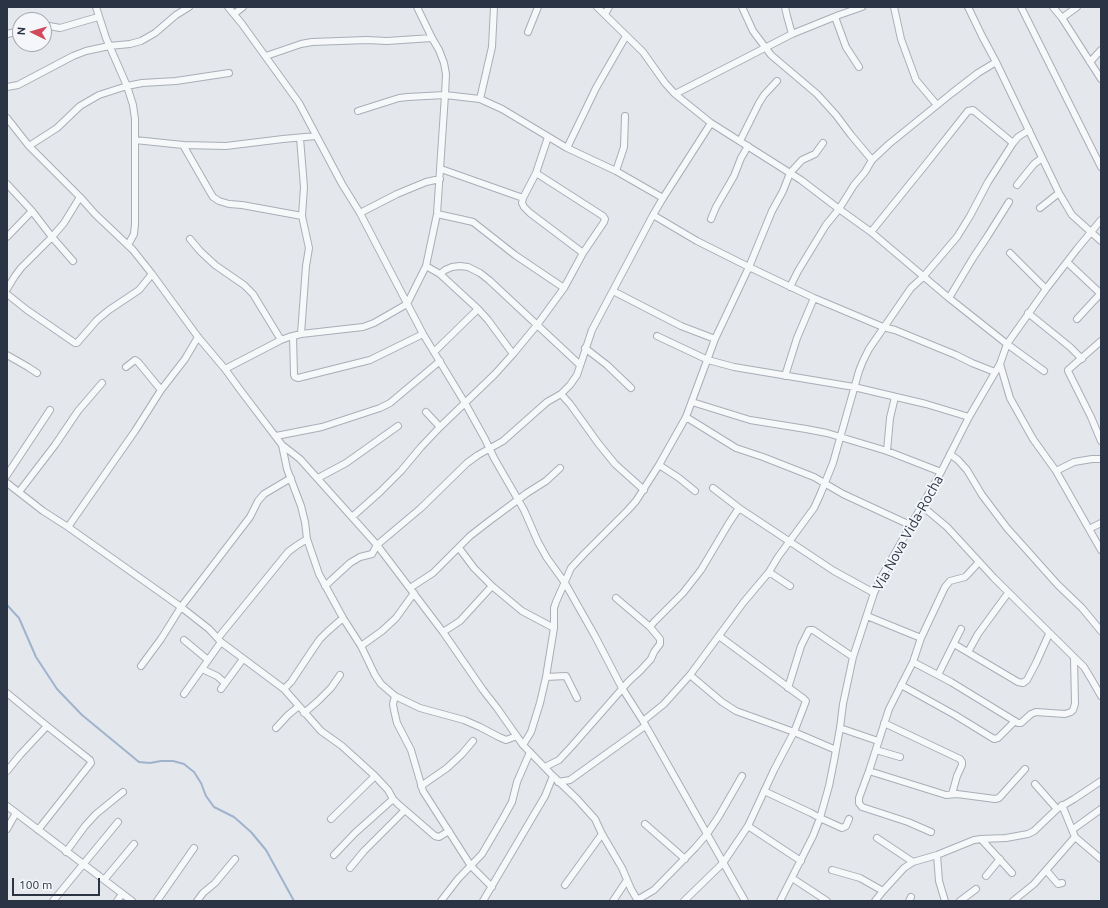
<!DOCTYPE html>
<style>
body{margin:0}
#map{position:relative;width:1108px;height:908px;overflow:hidden;background:#e4e7ec;font-family:Ubuntu,sans-serif}
canvas{display:block}
.frame{position:absolute;inset:0;border:8px solid #2b3445;pointer-events:none}
.north{position:absolute;left:12px;top:12px;width:40px;height:40px;box-sizing:border-box;background:#f4f6f9;border:1px solid #a4a8b1;border-radius:50%;rotate:275deg;font-size:11px;font-weight:700;line-height:16px;text-align:center;color:#2b3445}
.north::after{content:'';display:block;margin:auto;width:14px;height:18px;background:#d1495b;clip-path:polygon(50% 0,100% 100%,50% 72%,0 100%)}
.scale{position:absolute;left:12px;top:878px;width:88px;height:18px;box-sizing:border-box;border:2px solid #2b3445;border-top:0;padding-left:5px;font-size:12px;line-height:14px;white-space:nowrap;color:#2b3445;-webkit-text-stroke:3px #f4f6f9;paint-order:stroke}
</style>
<div id="map">
<canvas width="1108" height="908"></canvas>
<div class="frame"></div>
<div class="north">N</div>
<div class="scale">100 m</div>
</div>
<script>
const ctx = document.querySelector('canvas').getContext('2d');
ctx.lineJoin = 'round';
const shape = rows => new Path2D(rows.map(r => 'M' + r).join(''));
function stroke(path, color, width, dash) { ctx.strokeStyle = color; ctx.lineWidth = width; ctx.lineCap = dash ? 'butt' : 'round'; ctx.setLineDash(dash || []); ctx.stroke(path); }
function label(font, color, halo, rows, align = 'center') {
  ctx.font = font + ' Ubuntu,sans-serif'; ctx.lineWidth = 4; ctx.setLineDash([]); ctx.textBaseline = 'middle'; ctx.strokeStyle = halo; ctx.fillStyle = color; for (const [text, x, y, turn = 0] of rows) {
    ctx.save(); ctx.translate(x, y); ctx.rotate((+turn || 0) * Math.PI / 180); ctx.textAlign = isNaN(turn) ? turn : align; if (halo) ctx.strokeText(text, 0, 0); ctx.fillText(text, 0, 0); ctx.restore();
  }
}
stroke(shape([
 [7,605,19,618,36,657,57,689,82,715,139,762,150,763,161,761,173,761,184,764,194,772,201,783,206,796,214,807,234,817,251,832,266,850,294,901]
]), '#9fb4cc', 2);
const minor = shape([
 [96,7,106,38,127,86,133,105,135,119,135,224,134,234,128,245],
 [228,7,242,24,299,103,342,184,360,213,423,334,465,403,485,439,494,458,524,510,538,542,547,558,565,583,595,636,622,688,643,721,745,901],
 [597,7,643,52,665,83,675,94,711,123,801,180,839,209,871,232,949,298,1007,344,1044,371],
 [742,7,753,31,771,55,817,94,836,115,851,135,872,160],
 [785,7,787,16,792,34],
 [894,7,901,39,916,80,937,105],
 [968,7,982,36,996,62,1059,193,1072,215,1101,241],
 [1021,7,1101,167],
 [1053,7,1062,18,1101,79],
 [234,14,243,7],
 [605,14,609,7],
 [835,17,846,47,859,67],
 [1062,18,1077,7],
 [44,25,60,28,98,17],
 [528,32,538,7],
 [7,34,20,31],
 [266,56,301,44,312,42,367,40,387,41,432,38],
 [1090,62,1101,50],
 [7,87,18,85,73,56,86,51,109,46,130,44,141,41,155,33,176,15,189,7],
 [675,94,792,34,839,15,862,7],
 [480,99,492,47,494,7],
 [358,111,399,98,408,97,445,95,480,99,502,109,567,148,616,171,663,198],
 [7,118,29,146,80,197,95,214,133,250,152,274,198,337,225,369,241,391,282,445,300,459,377,545,443,632,483,690,497,708,523,745,553,776,577,799,595,819,602,834,622,868,631,889,638,901],
 [548,137,536,173,523,198,522,203,524,207,530,213,583,253],
 [300,138,304,187,302,216,309,248,306,266,301,334],
 [135,140,183,145,226,146,283,139,316,136],
 [740,141,759,103,764,95,777,81],
 [183,145,210,192,213,197,219,201,229,204,242,205,302,216],
 [29,146,57,128,80,106,99,95,127,86,142,83,176,81,229,73],
 [567,148,596,88,626,36],
 [441,169,523,198],
 [616,171,624,147,625,116],
 [7,184,32,211,52,237,73,261],
 [1017,185,1034,164,1042,158],
 [1040,208,1059,193],
 [360,213,397,194,426,182,440,179],
 [437,214,460,219,473,222,515,255,564,288],
 [653,215,697,241,749,267,814,298,883,327,895,330,956,355,972,363,995,372],
 [711,219,716,207,734,176,741,158,748,146],
 [871,232,926,164,968,111,973,110,1013,143],
 [7,237,32,211],
 [190,239,200,251,215,265,244,285,253,294,281,340],
 [1010,253,1046,289],
 [1067,262,1101,294],
 [426,266,440,274,478,309,488,320,513,354],
 [440,274,445,270,452,267,460,266,468,267,480,273,489,280,580,365],
 [790,287,798,271,826,225,839,209,854,185,865,172,872,160,889,144,952,93,978,73,996,62],
 [7,289,15,276,21,268,52,237,64,223,80,197],
 [613,291,681,326,715,339],
 [7,294,27,310,75,343,77,343,97,320,109,310,139,290,152,274],
 [949,298,973,258,987,237,1009,202],
 [1028,313,1070,347,1082,359],
 [1077,319,1101,293],
 [293,336,294,375,295,377,298,378,370,360,423,334],
 [657,336,708,360,734,367,854,387,926,404,969,417],
 [1101,341,1068,370,1068,371,1091,417,1101,441],
 [585,348,607,365,631,388],
 [434,352,478,309],
 [7,355,28,367,37,373],
 [1000,364,1010,398,1033,439,1056,471,1101,550],
 [126,367,135,360,138,362,161,390],
 [225,369,281,340,289,337,301,334,363,327,374,323,407,304,426,266,437,214,445,95,446,74,444,63,439,50,432,38,417,7],
 [785,376,797,338,814,298],
 [561,394,570,404,598,443,615,464,644,490],
 [692,402,750,420,806,429,827,433,887,451,941,472],
 [426,412,440,427],
 [686,417,736,448,763,457,814,477,843,494,910,525],
 [276,436,322,427,380,408,390,403,440,361],
 [282,445,287,469,301,506,305,522,307,539,319,574,343,618,361,646,375,675,381,684,395,696,420,708,464,720,480,727,499,737,506,740,517,736],
 [887,451,890,418,895,397],
 [950,454,958,460,967,470,982,495,1007,528,1058,585,1082,608,1101,631],
 [659,465,679,478,695,491],
 [1056,471,1074,462,1092,459,1101,459],
 [7,475,50,410],
 [318,478,346,463,398,426],
 [7,483,43,511,68,527,181,607,209,629,221,642,284,689,321,731,342,746,375,776,388,790,393,799,398,804,435,836,439,837,449,831],
 [713,488,739,508,834,571,874,593],
 [19,492,55,445,78,411,102,383],
 [922,506,947,527,994,578,1084,667,1093,682,1101,696],
 [352,517,380,492,401,471,421,447,440,427,495,374,513,354,537,325,564,288,583,253,604,222,605,219,603,216,536,173],
 [68,527,135,431,161,390,185,359,198,337],
 [1089,529,1101,523],
 [459,548,474,568,492,586,522,611,554,628],
 [769,572,790,586],
 [325,586,350,563,360,557,372,554,377,545,421,508,467,463,478,455,503,441,547,402,561,394,570,385,577,375,592,330,653,215,663,198,711,123],
 [410,588,433,573,470,536,488,522,527,493,546,481,560,468],
 [867,616,921,638],
 [650,627,654,622,683,593,701,570,729,523,739,508],
 [443,632,460,621,492,586],
 [218,638,288,552,296,546,307,539],
 [184,640,208,660],
 [954,644,1018,682,1023,683,1027,680,1036,663,1049,634],
 [361,646,382,631,396,618,414,593],
 [968,652,978,634,1008,593],
 [913,662,951,682,1018,723,1021,723,1031,714,1036,712,1065,714,1071,712,1073,710,1075,704,1074,658],
 [141,666,161,639,181,607,250,517,258,501,264,494,291,478],
 [202,669,217,676,225,683],
 [690,675,722,702,736,711,794,732,836,750],
 [938,675,961,629],
 [546,677,566,676,577,698],
 [901,685,955,715,994,739,998,738,1015,721],
 [788,688,801,646,809,630,813,630,853,657],
 [221,689,243,659],
 [284,689,291,682,313,649,320,639,327,632,343,618],
 [7,693,47,726,90,760,91,763,38,830],
 [184,694,221,642],
 [395,696,393,704,394,710,397,723,411,750,423,791,471,866,492,887],
 [304,713,318,701,331,688,340,675],
 [643,721,664,704,690,675,743,603,769,572,778,557,814,508,820,495,833,463,859,371,863,361,869,349,911,288,923,277,957,237,970,216,988,182,1013,143,1018,137,1029,130],
 [884,723,960,759,962,762,962,765,957,776,952,794],
 [276,728,288,715,299,706],
 [840,728,878,741],
 [523,745,531,732,540,703,546,677,554,628,554,608,556,602,571,568,584,554,628,510,636,501,659,465,686,417,715,339,749,267,772,211,783,191,790,173,802,160,815,154,823,143],
 [876,750,900,757],
 [545,767,559,760,572,746,629,681,640,671,651,659,654,652,660,644,660,639,650,627,616,598],
 [7,771,20,755,47,726],
 [869,771,946,795,957,794,995,799,999,798,1025,769],
 [558,782,570,780,645,726],
 [1035,784,1057,809],
 [421,786,447,768,462,754,473,741],
 [764,791,811,813,820,818,842,828,846,826,849,819],
 [1062,805,1075,837,1101,859],
 [7,806,132,901],
 [331,819,375,776],
 [645,824,685,859],
 [748,826,801,861],
 [7,829,16,813],
 [1072,830,1101,809],
 [931,832,908,822,862,807,859,803,859,798,869,771,889,709,913,662,921,638,945,587,950,581,965,577,968,574,979,562],
 [877,838,913,862],
 [981,839,1012,873],
 [66,852,85,826,96,814,123,792],
 [334,855,355,833,393,799],
 [937,855,939,881,945,901],
 [350,868,364,851,405,810],
 [832,870,860,878,883,891],
 [1046,870,1058,884,1062,883],
 [986,876,1000,859],
 [792,878,827,901],
 [104,880,134,844],
 [565,885,602,834],
 [637,900,654,890,695,848,707,834,719,816,742,776],
 [53,901,118,822],
 [117,901,122,894],
 [157,901,194,848],
 [197,901,203,893,215,883,235,859],
 [441,901,458,879,482,854,502,820,512,802,517,782,530,752],
 [483,901,545,796,553,776],
 [613,901,627,880],
 [684,901,723,863,748,826,774,770,794,732,806,701,804,699,719,636],
 [780,901,813,836,820,818,829,786,834,761,840,728,843,704,853,657,874,593,882,576,941,472,969,417,1000,364,1007,344,1046,289,1077,249,1101,220],
 [875,901,883,891,904,868,913,862,937,855,974,840,981,839,1006,838,1028,834,1034,831,1057,809,1074,799,1101,781],
 [909,901,911,897],
 [960,901,976,889],
 [1013,901,1034,884,1075,837]
]);
stroke(minor, '#a9aeb7', 8);
stroke(minor, '#f7f8fa', 6);
label('14px', '#2b3445', '#f4f6f9', [
 ["Via Nova Vida-Rocha",908,533,-61]
]);
</script>
